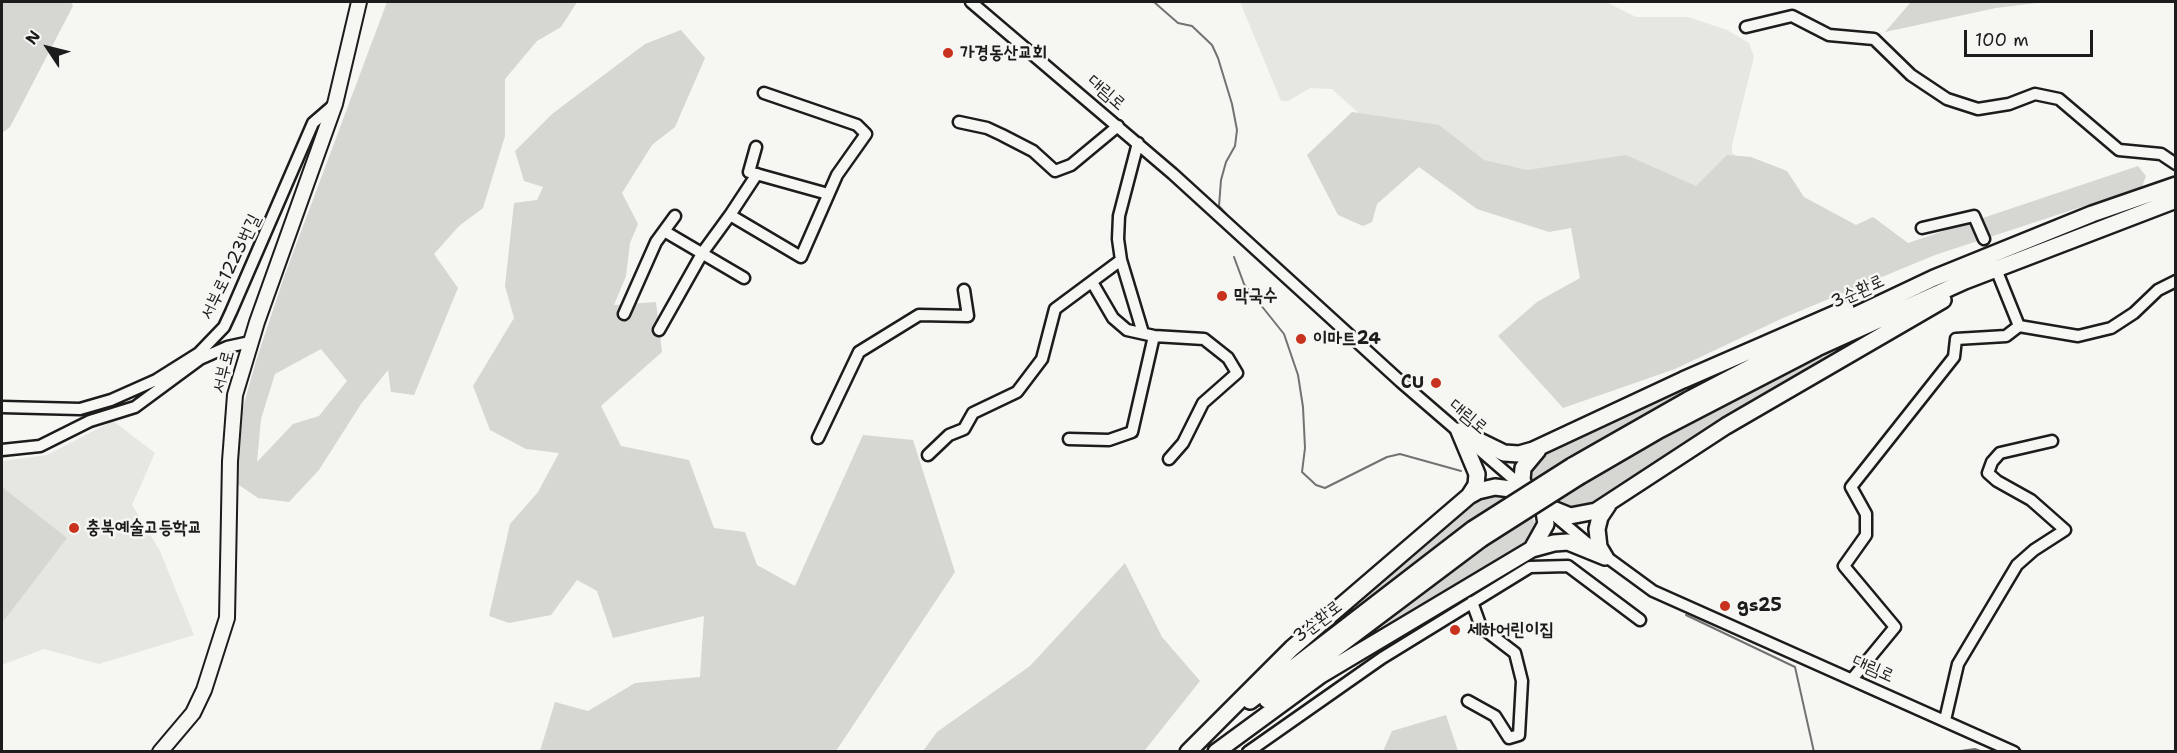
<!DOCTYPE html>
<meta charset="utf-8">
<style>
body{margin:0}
#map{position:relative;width:2177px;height:753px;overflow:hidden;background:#f6f6f2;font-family:"Shantell Sans",sans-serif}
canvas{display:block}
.frame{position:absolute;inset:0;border:3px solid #1c1c1c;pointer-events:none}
.north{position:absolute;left:18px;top:18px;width:60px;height:60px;-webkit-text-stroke:4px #f6f6f2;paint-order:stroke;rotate:305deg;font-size:16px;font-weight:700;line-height:24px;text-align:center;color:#1c1c1c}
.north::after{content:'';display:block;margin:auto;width:21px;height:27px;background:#1c1c1c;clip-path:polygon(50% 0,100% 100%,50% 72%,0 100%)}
.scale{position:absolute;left:1964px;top:30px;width:129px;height:27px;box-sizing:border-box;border:3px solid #1c1c1c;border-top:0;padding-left:8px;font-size:18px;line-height:21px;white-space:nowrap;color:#1c1c1c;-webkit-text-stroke:4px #f6f6f2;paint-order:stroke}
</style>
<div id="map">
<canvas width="2177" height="753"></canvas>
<div class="frame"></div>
<div class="north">N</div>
<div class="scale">100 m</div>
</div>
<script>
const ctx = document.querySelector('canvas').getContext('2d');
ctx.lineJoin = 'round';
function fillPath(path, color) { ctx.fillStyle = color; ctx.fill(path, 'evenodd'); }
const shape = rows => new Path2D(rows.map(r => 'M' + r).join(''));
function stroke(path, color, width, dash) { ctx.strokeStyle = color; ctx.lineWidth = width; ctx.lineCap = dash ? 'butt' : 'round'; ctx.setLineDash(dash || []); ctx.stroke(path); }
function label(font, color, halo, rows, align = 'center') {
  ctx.font = font + ' "Shantell Sans","Poor Story",sans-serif'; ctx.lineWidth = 5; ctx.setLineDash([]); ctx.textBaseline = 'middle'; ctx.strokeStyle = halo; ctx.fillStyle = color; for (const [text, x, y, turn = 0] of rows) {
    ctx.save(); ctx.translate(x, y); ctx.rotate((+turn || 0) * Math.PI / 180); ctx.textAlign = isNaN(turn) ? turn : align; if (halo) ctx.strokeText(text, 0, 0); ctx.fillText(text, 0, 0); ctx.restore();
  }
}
fillPath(shape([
 [1240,2,1606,2,1636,17,1688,17,1727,30,1749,43,1754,57,1732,145,1732,153,1739,158,1734,244,1503,199,1364,118,1332,89,1310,88,1288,101,1281,101],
 [113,421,155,453,132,505,160,551,194,635,99,664,44,649,2,665,2,461,47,455]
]), '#e6e6e2');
fillPath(shape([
 [5,2,71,2,73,6,10,127,2,133,2,4],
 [387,2,577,2,561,27,537,41,505,79,505,136,483,208,459,226,434,254,458,288,414,395,391,392,388,370,361,404,319,470,289,502,258,498,236,483,238,425,256,361,284,277],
 [321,349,347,381,319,416,293,424,257,462,261,419,275,374],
 [1911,2,2045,2,1996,8,1885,32],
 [681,30,705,58,675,127,652,145,622,193,638,224,630,243,626,276,614,305,656,302,662,352,601,406,621,446,689,460,714,528,745,532,757,565,795,586,863,435,913,440,955,572,836,751,540,751,555,702,588,711,635,683,700,677,704,616,613,638,597,591,577,580,551,615,509,623,489,616,510,524,538,492,559,453,526,449,490,430,473,386,514,318,505,286,514,203,537,200,543,187,524,181,515,151,552,114,645,44],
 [1352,112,1439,125,1484,160,1527,170,1626,155,1696,186,1727,155,1751,157,1787,171,1804,197,1856,225,1873,217,1908,243,2138,166,2146,176,2142,187,1935,255,1783,318,1675,369,1563,408,1498,336,1537,302,1580,278,1571,228,1549,232,1477,209,1419,167,1377,204,1372,222,1363,226,1338,215,1307,155],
 [1858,306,1565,458,1583,482,1660,435,1750,388,1892,322,1609,496,1578,511,1559,505,1529,479,1527,472,1536,456],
 [2,487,67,538,2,623],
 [1497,492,1514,498,1533,518,1537,528,1532,542,1304,681,1513,528,1494,505,1284,664,1472,500],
 [1125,563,1162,637,1200,681,1145,750,923,751,937,732,1030,666],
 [1446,715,1458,751,1383,751,1392,731]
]), '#d6d6d2');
stroke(shape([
 [1154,2,1178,23,1192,26,1212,45,1218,58,1232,104,1237,130,1235,146,1226,162,1221,180,1219,206,1227,215],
 [1234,257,1244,284,1284,334,1298,375,1303,407,1305,448,1302,472,1316,485,1325,488,1387,457,1400,454,1461,471],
 [1686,615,1795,667,1814,752],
 [1953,752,1975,749,1983,752]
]), '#727271', 2);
const minor = shape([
 [971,2,1173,174,1401,382,1525,489],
 [1746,27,1792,16,1829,35,1874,39,1911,75,1947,99,1978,109,2009,104,2035,94,2059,99,2119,150,2161,154,2176,164],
 [959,122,987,128,1002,135,1033,151,1055,171,1071,165,1118,126],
 [756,147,749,172,828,194],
 [730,215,757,174],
 [1922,228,1974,216,1984,239],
 [664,231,744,278],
 [1121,260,1143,333],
 [1998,274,2019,326],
 [1092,282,1113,318,1127,330,1154,336,1204,339,1228,358,1237,373,1203,403,1183,443,1169,459],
 [624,314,656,242,675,216],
 [659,330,703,252,730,215,801,257,837,175,866,134,857,125,764,93],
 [2,407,80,409,111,400,156,380,199,353,224,327,231,312,313,123,335,104],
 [818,438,859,352,919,315,968,316,964,290],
 [1069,439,1109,440,1132,432,1154,336],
 [2,450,40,446,90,421,135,407,200,359,227,347,250,342],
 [928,455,949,435,964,429,973,413,1017,392,1042,359,1055,309,1121,260,1118,239,1119,216,1138,143],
 [1548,510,1586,542,1653,591,2014,752],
 [1853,678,1895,627,1844,566,1866,535,1866,514,1851,487,1954,357,1956,339,2006,336,2019,326,2078,336,2111,328,2134,313,2158,290,2176,281],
 [1468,701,1495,716,1509,738,1519,735,1522,681,1515,653,1481,627,1472,602],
 [1945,720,1958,664,2017,565,2034,550,2065,530,2031,500,1997,481,1988,473,1992,462,2000,453,2052,441],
 [1248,752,1382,658,1530,567,1568,566,1640,620]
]);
const major = shape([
 [160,752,193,713,204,690,227,618,230,461,235,395,257,322,335,104,359,2]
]);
const highway = shape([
 [1459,431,1504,453,1519,454,1533,450,1683,380,1846,309],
 [1459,431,1477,474,1476,485,1469,496],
 [1572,466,1688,400,1805,339,1934,278,2092,214,2176,185],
 [1580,476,1659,430,1817,348,1965,281,2176,200],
 [1527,491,1522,480,1523,468,1538,450],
 [1543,505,1570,516,1596,511,1726,426,1943,300],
 [1532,549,1546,524,1543,505],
 [1605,557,1599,547,1597,529,1600,517,1608,505],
 [1267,700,1481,539],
 [1250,701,1473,529],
 [1188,752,1292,648,1469,496,1478,491,1495,487,1527,491],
 [1216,752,1321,675,1532,549,1554,543,1568,542,1605,557]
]);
stroke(minor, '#1c1c1c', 15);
stroke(major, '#1c1c1c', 18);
stroke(highway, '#1c1c1c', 20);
stroke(minor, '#f6f6f2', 10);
stroke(major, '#f6f6f2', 14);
stroke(highway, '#f6f6f2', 15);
const highwayBridge = shape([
 [1473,529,1572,466],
 [1481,539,1580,476]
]);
stroke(highwayBridge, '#1c1c1c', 20, []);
stroke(highwayBridge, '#f6f6f2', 15);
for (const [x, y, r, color] of [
 [948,53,6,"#c8321e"],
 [1222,296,6,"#c8321e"],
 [1301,339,6,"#c8321e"],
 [1436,383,6,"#c8321e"],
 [74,528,6,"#c8321e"],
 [1725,606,6,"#c8321e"],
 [1455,630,6,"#c8321e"]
]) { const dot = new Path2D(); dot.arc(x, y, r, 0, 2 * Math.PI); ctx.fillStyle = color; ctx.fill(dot); stroke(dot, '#f6f6f2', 2); }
label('bold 18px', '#1c1c1c', '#f6f6f2', [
 ["가경동산교회",960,53],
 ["막국수",1234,296],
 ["이마트24",1313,339],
 ["CU",1424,383,"right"],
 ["충북예술고등학교",86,528],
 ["gs25",1737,606],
 ["세하어린이집",1467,630]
], 'left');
label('18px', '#1c1c1c', '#f6f6f2', [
 ["대림로",1106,93,41],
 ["서부로1223번길",231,267,-64],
 ["3순환로",1858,292,-25],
 ["서부로",224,372,-76],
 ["대림로",1468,417,40],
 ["3순환로",1318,622,-38],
 ["대림로",1873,669,24]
]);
</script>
